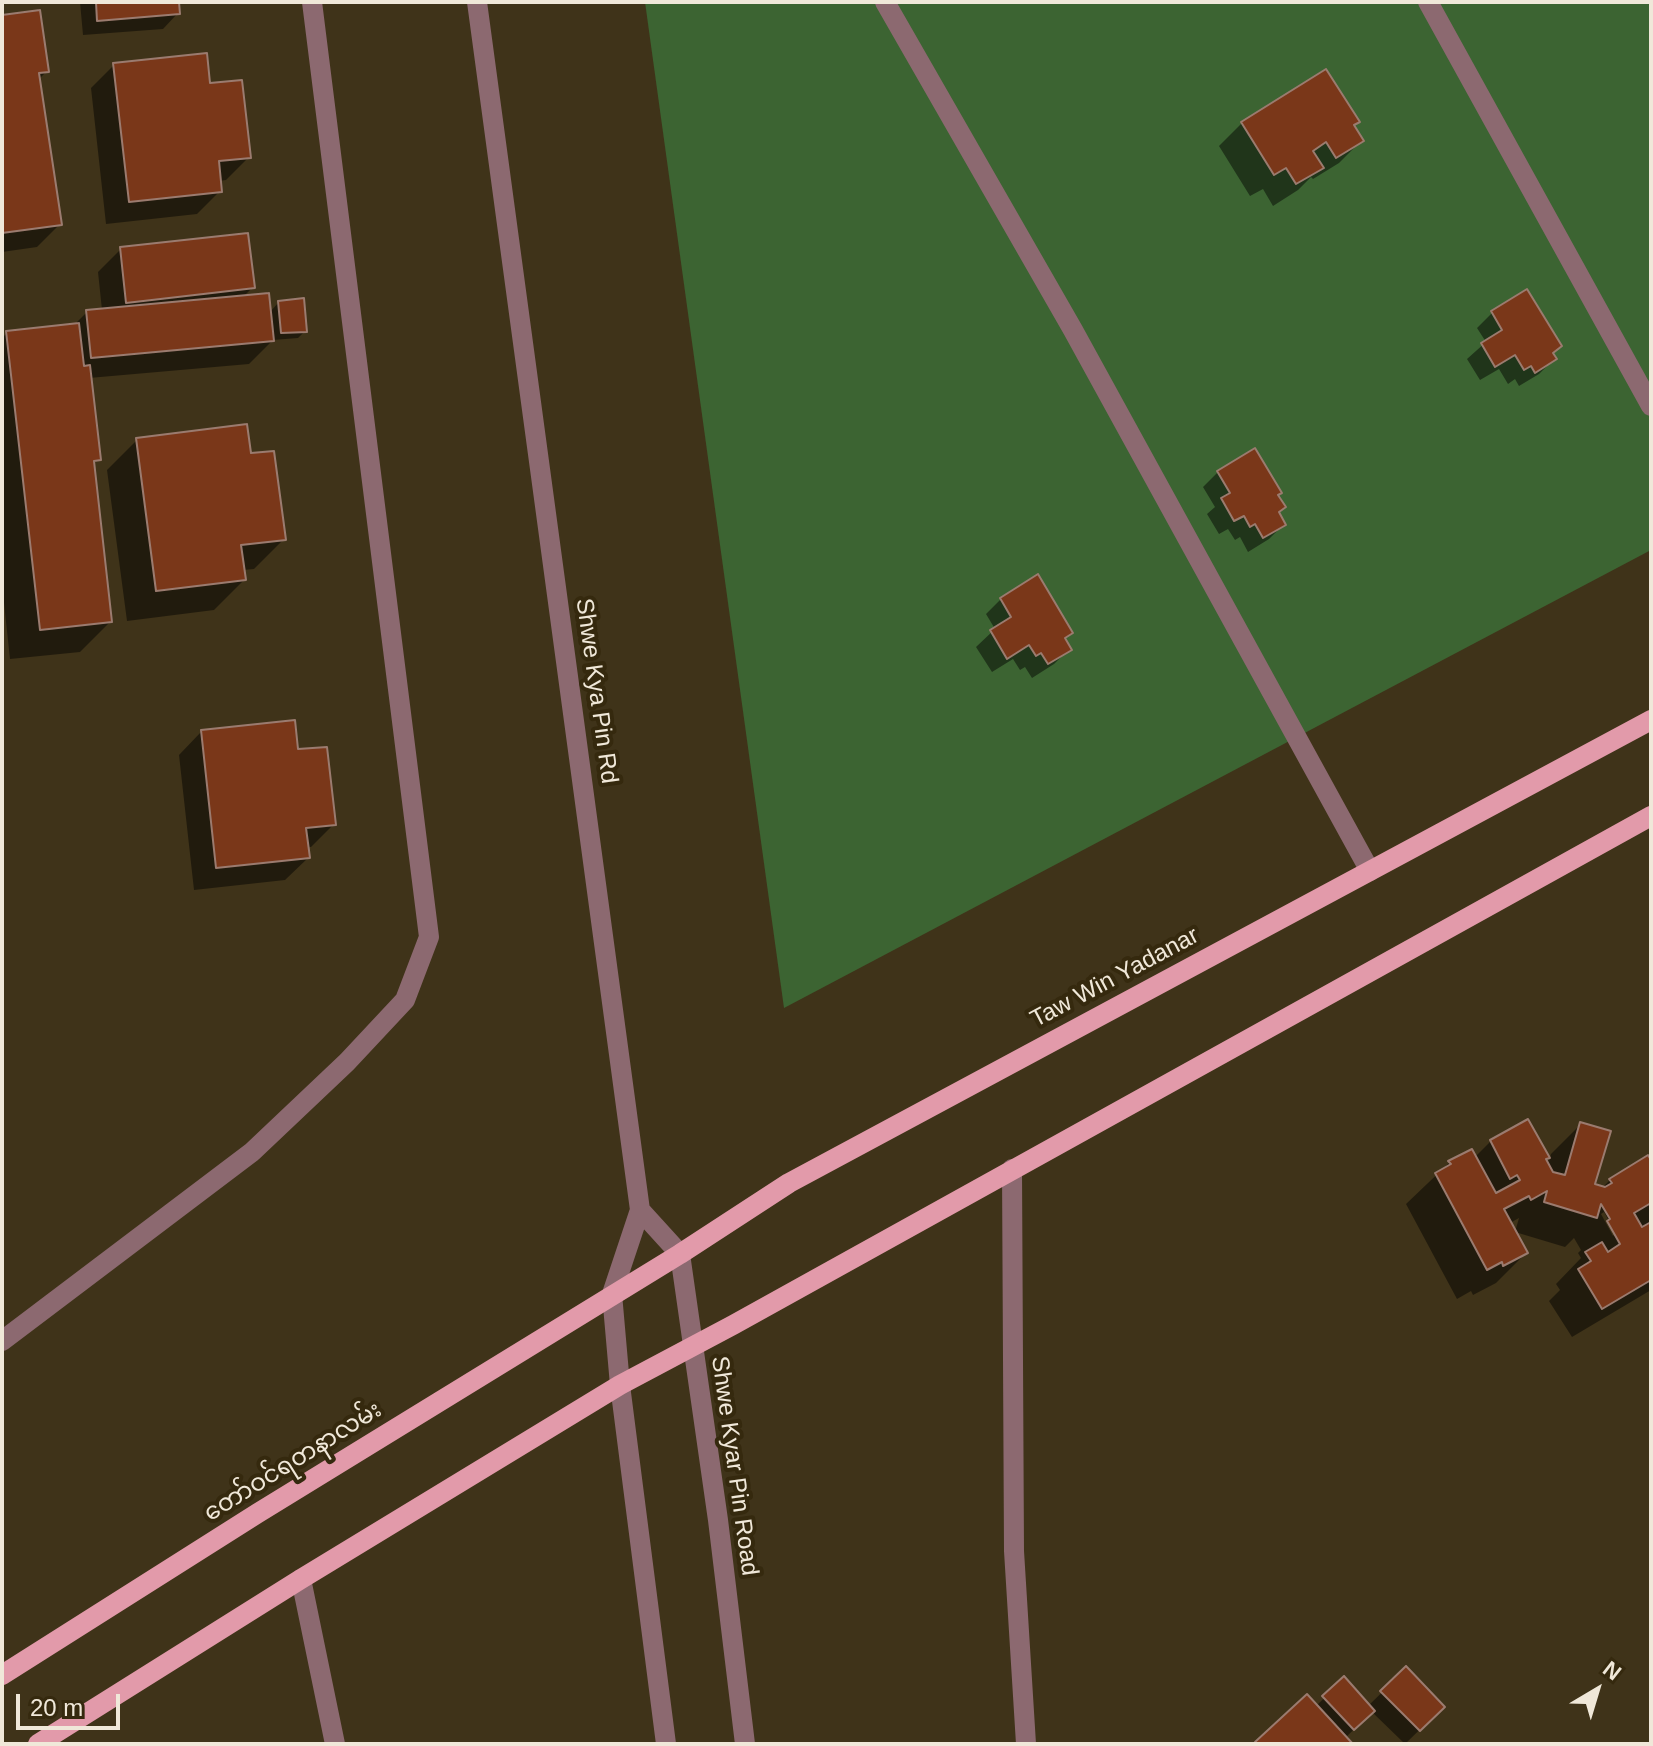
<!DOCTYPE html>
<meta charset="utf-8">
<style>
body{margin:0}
#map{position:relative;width:1653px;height:1746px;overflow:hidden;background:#3f3319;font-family:Helvetica,sans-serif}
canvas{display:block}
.frame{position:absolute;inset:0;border:4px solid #f0e8d9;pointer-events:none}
.north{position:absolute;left:1557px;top:1650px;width:80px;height:80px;-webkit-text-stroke:6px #35290e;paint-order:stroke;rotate:38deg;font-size:22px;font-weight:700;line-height:32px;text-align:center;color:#f0e8d9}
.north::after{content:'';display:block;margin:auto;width:28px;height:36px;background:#f0e8d9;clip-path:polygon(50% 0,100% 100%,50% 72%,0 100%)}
.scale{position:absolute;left:16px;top:1694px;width:104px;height:36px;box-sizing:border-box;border:4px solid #f0e8d9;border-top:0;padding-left:10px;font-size:24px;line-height:28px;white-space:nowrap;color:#f0e8d9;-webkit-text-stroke:6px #35290e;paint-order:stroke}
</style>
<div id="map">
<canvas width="1653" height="1746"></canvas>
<div class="frame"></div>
<div class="north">N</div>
<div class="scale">20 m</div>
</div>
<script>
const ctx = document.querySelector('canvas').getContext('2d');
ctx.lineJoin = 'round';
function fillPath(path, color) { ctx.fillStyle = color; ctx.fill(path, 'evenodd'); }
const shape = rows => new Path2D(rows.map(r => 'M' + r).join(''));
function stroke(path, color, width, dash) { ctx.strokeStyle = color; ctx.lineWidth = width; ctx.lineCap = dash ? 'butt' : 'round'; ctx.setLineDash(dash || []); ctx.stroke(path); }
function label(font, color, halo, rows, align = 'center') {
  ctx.font = font + ' Helvetica,"Noto Sans Myanmar",sans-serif'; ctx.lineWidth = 8; ctx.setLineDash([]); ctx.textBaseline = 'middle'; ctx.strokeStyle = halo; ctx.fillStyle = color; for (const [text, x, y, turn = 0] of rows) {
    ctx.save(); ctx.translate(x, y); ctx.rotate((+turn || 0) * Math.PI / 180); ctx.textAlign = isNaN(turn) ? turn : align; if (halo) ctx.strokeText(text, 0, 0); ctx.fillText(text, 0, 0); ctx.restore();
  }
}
fillPath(shape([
 [645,2,1651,2,1651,550,784,1008]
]), '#3c6432');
fillPath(shape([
 [80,2,177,2,178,13,163,29,83,35],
 [2,17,47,71,38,80,60,224,37,247,2,252],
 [114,65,209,85,249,157,226,180,219,181,220,191,197,214,106,224,91,88],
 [1325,72,1362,140,1339,163,1313,179,1311,177,1298,190,1273,206,1263,189,1250,196,1219,146,1242,123],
 [121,249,253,287,243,297,269,313,279,302,305,331,298,338,273,340,249,364,89,378,98,459,92,465,110,622,80,652,10,659,2,584,2,338,7,333,73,326,87,312,102,310,98,272],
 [1527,292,1554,359,1539,374,1519,386,1515,379,1508,384,1499,369,1480,380,1467,359,1486,342,1477,328,1492,313],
 [137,440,249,456,284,539,254,569,243,570,244,580,214,610,127,621,107,470],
 [1218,472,1276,495,1277,513,1284,524,1269,539,1248,552,1240,537,1235,540,1228,529,1219,534,1207,514,1215,507,1203,487],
 [1001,599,1070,633,1063,640,1069,649,1054,664,1032,678,1025,667,1020,670,1013,659,992,672,976,647,995,629,986,614],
 [201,732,296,752,334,824,311,847,307,847,308,858,285,880,194,890,179,755],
 [1528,1122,1549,1161,1551,1154,1581,1124,1592,1185,1602,1188,1610,1180,1651,1164,1651,1290,1572,1337,1549,1301,1560,1290,1556,1284,1581,1258,1578,1253,1581,1250,1574,1238,1565,1247,1515,1232,1519,1218,1510,1223,1526,1253,1496,1283,1473,1295,1471,1291,1457,1299,1406,1204,1449,1163,1471,1151,1474,1158,1491,1141],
 [1604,1212,1616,1233,1613,1236,1601,1214],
 [1406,1669,1443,1707,1405,1744,1372,1712,1345,1738,1351,1744,1256,1744,1307,1697,1316,1706,1344,1679,1368,1706]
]), '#0007');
const building = shape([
 [96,2,179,2,180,14,97,21,96,2],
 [40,10,49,72,39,73,62,225,2,233,2,15,40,10],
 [207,53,210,83,242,80,251,158,219,161,222,192,129,202,113,63,207,53],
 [1326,69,1360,122,1354,125,1364,141,1336,158,1326,142,1313,151,1324,168,1296,184,1286,168,1274,175,1241,122,1326,69],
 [248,233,255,288,126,303,120,247,248,233],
 [1527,289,1562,346,1553,353,1557,359,1535,373,1531,366,1524,370,1515,355,1495,367,1481,343,1502,330,1491,311,1527,289],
 [269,293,274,341,91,358,86,310,269,293],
 [304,298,307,332,281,333,278,301,304,298],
 [79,323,84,366,90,365,101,460,94,461,112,622,40,630,6,331,79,323],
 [247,424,251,453,274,451,286,540,241,545,246,580,156,591,136,438,247,424],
 [1255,448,1282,493,1278,495,1286,507,1279,512,1286,525,1263,538,1255,524,1250,527,1244,516,1234,521,1221,498,1230,493,1217,471,1255,448],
 [1038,574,1073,633,1065,638,1072,650,1048,664,1041,653,1036,656,1029,645,1007,659,990,630,1011,617,1000,598,1038,574],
 [295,720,298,749,327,747,336,825,306,828,310,858,216,868,201,730,295,720],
 [1528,1119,1550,1158,1546,1159,1553,1172,1565,1175,1580,1122,1611,1131,1595,1184,1605,1187,1612,1183,1609,1179,1648,1155,1651,1160,1651,1203,1634,1213,1642,1227,1651,1222,1651,1280,1602,1309,1578,1269,1591,1261,1585,1252,1602,1242,1608,1252,1620,1244,1607,1221,1610,1219,1601,1204,1597,1218,1544,1202,1547,1191,1531,1200,1529,1196,1504,1209,1528,1253,1503,1266,1502,1262,1487,1270,1435,1173,1451,1164,1448,1161,1472,1149,1496,1193,1520,1180,1517,1175,1510,1179,1490,1140,1528,1119],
 [1406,1666,1445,1707,1420,1731,1380,1691,1406,1666],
 [1344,1676,1375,1711,1354,1730,1322,1696,1344,1676],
 [1307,1694,1353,1744,1257,1744,1255,1742,1307,1694]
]);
fillPath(building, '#7a3719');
stroke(building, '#9b7b6f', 2);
stroke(shape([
 [477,2,640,1210,612,1294,620,1385,666,1744],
 [885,2,1073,330,1370,871],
 [1428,2,1651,406],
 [1012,1169,1014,1551,1026,1744],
 [640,1210,680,1254,718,1520,745,1744],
 [2,1341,252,1152,347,1062,405,1000,429,937,312,2],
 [301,1579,335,1744]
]), '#8c6970', 20);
stroke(shape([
 [2,1675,258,1513,680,1254,789,1183,1651,720],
 [38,1744,301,1579,620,1385,733,1325,1651,816]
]), '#e29aaa', 20);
label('24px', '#f0e8d9', '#35290e', [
 ["Shwe Kya Pin Rd",596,691,82],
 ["Taw Win Yadanar",1115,978,-28],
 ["တော်ဝင်ရတနာလမ်း",293,1462,-32],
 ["Shwe Kyar Pin Road",734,1466,82]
]);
</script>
